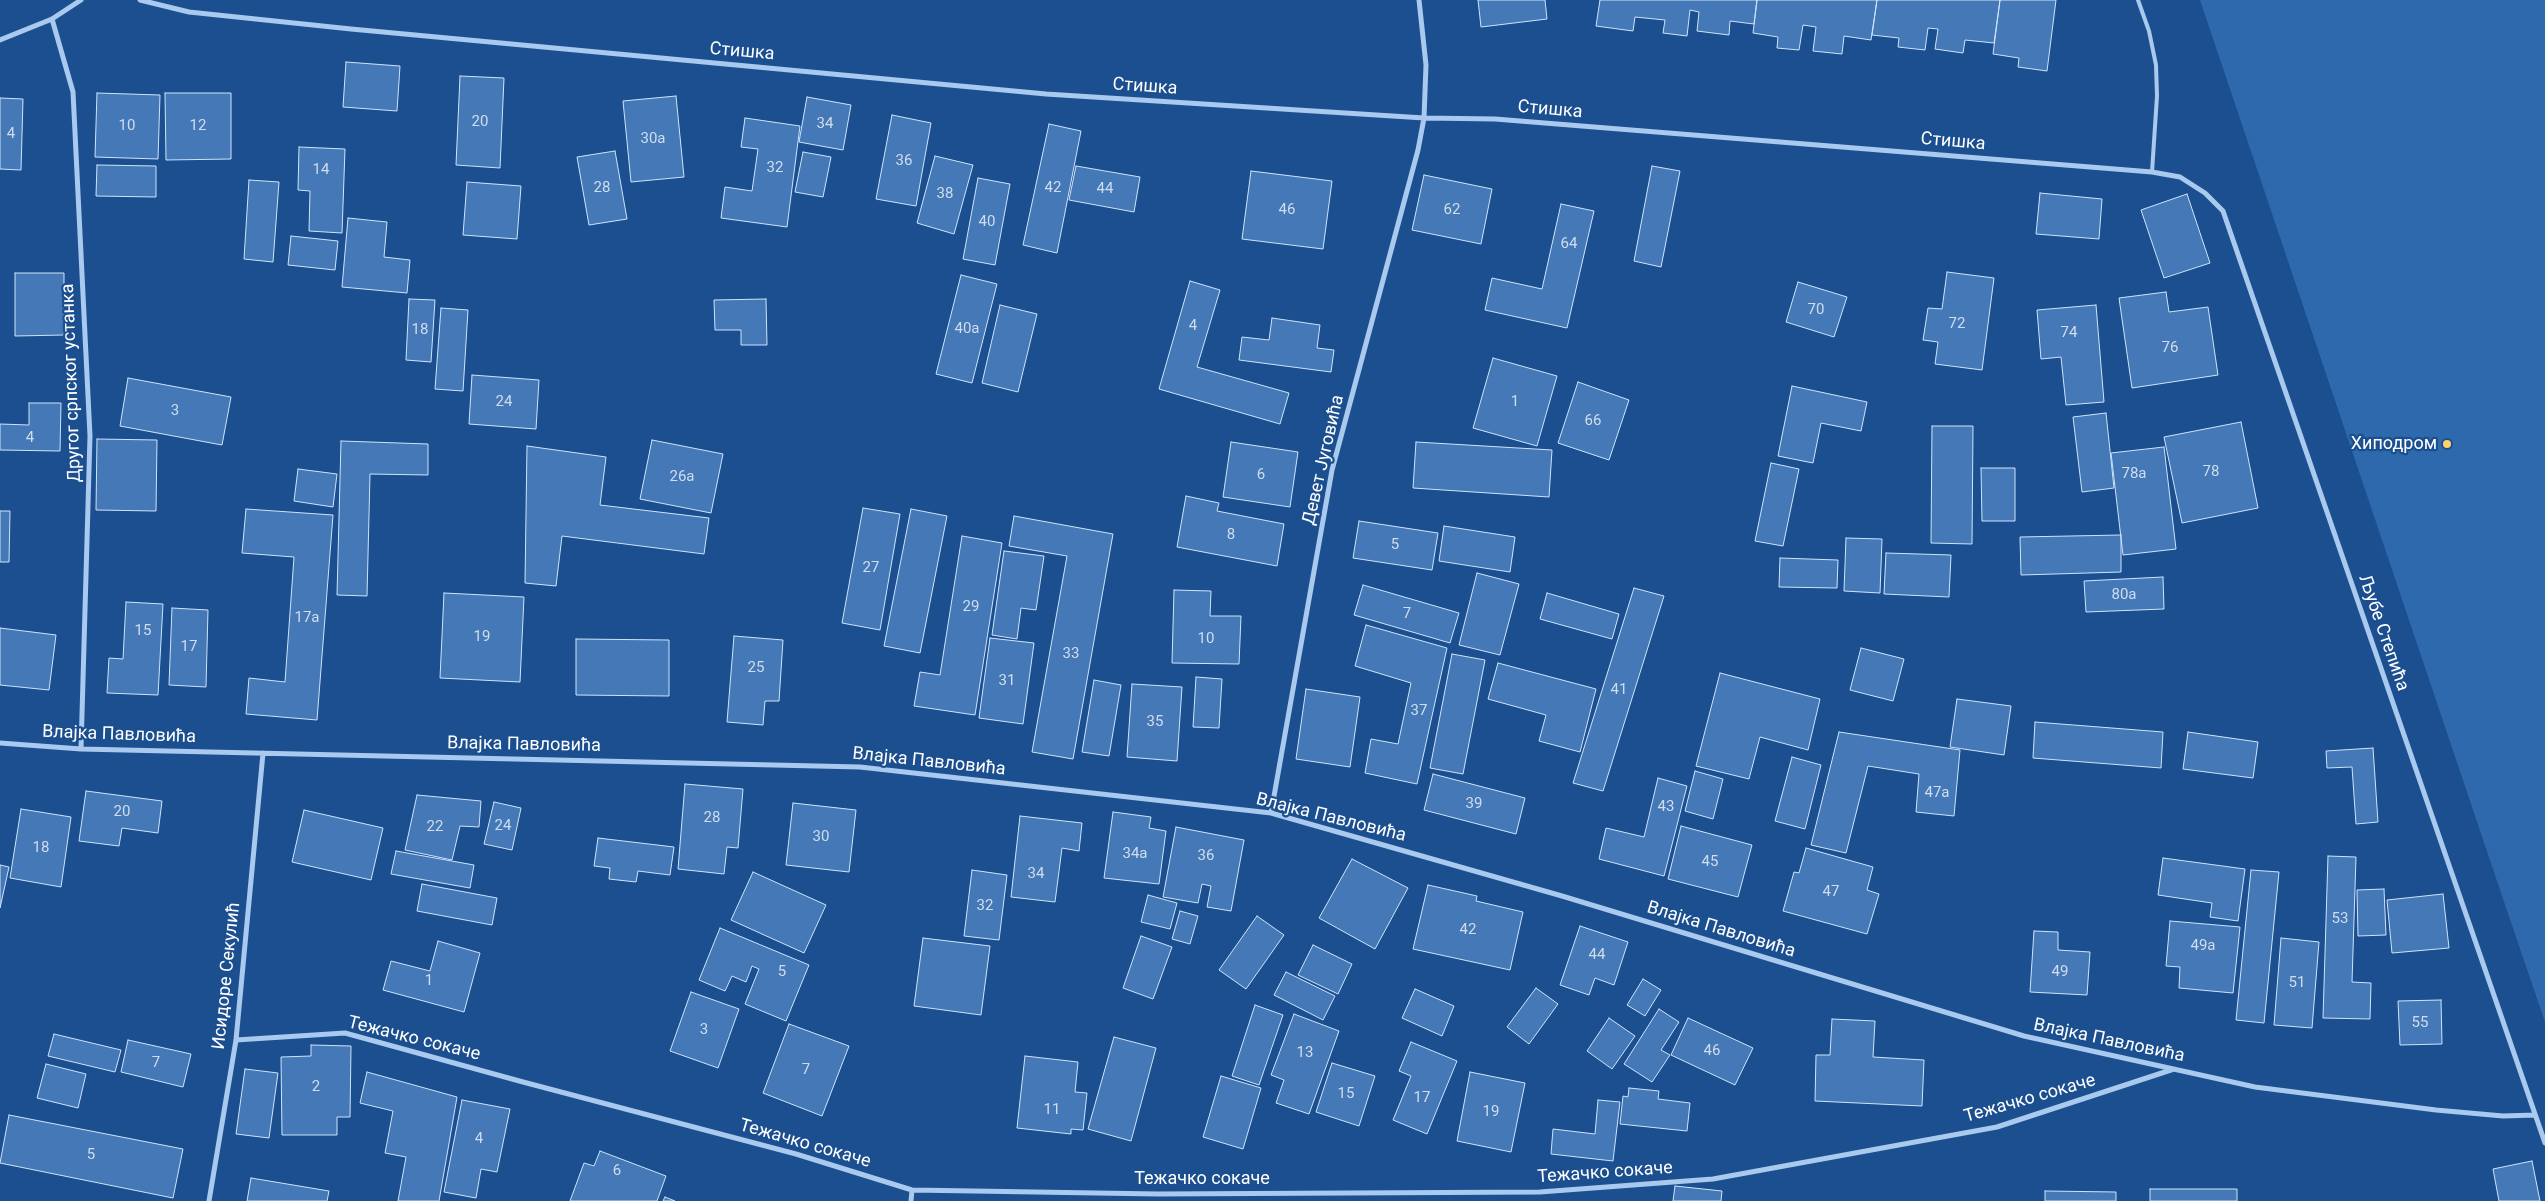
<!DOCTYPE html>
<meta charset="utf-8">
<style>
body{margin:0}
canvas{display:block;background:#1b4f8f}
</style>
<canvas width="2545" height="1201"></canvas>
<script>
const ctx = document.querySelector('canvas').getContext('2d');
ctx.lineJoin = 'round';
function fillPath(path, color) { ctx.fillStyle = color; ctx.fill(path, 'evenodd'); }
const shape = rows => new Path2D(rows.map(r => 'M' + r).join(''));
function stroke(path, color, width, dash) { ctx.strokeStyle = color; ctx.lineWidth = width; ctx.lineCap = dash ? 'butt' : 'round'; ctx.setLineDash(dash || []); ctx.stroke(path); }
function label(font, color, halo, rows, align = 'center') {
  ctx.font = font + ' Roboto,sans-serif'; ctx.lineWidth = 4.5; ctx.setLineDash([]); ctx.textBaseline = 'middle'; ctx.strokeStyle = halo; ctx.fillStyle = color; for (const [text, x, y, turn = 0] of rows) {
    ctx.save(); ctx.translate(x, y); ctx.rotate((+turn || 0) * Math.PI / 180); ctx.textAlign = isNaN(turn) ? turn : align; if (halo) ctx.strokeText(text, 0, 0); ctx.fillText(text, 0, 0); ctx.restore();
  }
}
fillPath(shape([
 [2200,0,2545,0,2545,1022,2498,884]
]), '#2e69ad');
const building = shape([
 [1478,0,1545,0,1547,19,1481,27,1478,0],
 [1600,0,1757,0,1754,24,1730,21,1729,35,1697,31,1699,12,1690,10,1687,36,1663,33,1665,20,1635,17,1633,31,1596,26,1600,0],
 [1757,0,1877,0,1871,40,1844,36,1842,54,1813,51,1816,27,1803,25,1799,50,1777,48,1778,37,1753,33,1757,0],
 [1877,0,2000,0,1994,43,1965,40,1963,53,1935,49,1938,29,1928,28,1925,50,1898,47,1899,38,1872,35,1877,0],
 [2000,0,2056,0,2047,71,2018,67,2019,58,1993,54,2000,0],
 [346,62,400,66,397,111,343,107,346,62],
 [460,76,504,78,500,168,456,165,460,76],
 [97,93,160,95,158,159,95,157,97,93],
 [165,93,231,93,231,159,166,160,165,93],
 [676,96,684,177,631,182,623,101,676,96],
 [807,97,851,105,843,150,799,142,807,97],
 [0,98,23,99,21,170,0,169,0,98],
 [892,115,931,123,916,206,876,199,892,115],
 [745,118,800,126,787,227,721,218,725,187,752,191,758,149,741,147,745,118],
 [1049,124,1081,131,1057,253,1023,245,1049,124],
 [299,147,345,149,342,233,309,231,310,191,298,190,299,147],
 [615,151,627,219,589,225,577,157,615,151],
 [803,152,831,157,823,197,795,192,803,152],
 [935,156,973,165,954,234,917,223,935,156],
 [97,165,156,166,156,197,96,196,97,165],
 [1076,166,1140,177,1134,212,1069,200,1076,166],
 [1652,166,1680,171,1661,267,1634,261,1652,166],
 [1251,171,1332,181,1323,249,1242,239,1251,171],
 [1424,175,1492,189,1481,244,1412,230,1424,175],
 [978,178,1010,184,995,265,963,259,978,178],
 [249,180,279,182,273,262,244,259,249,180],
 [467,182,521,186,517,239,463,235,467,182],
 [2040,193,2102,199,2099,239,2036,234,2040,193],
 [2187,194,2210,263,2164,278,2141,210,2187,194],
 [1561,204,1594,211,1567,328,1485,310,1492,278,1542,289,1561,204],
 [348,218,387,222,384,257,410,260,407,293,342,287,348,218],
 [291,236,338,241,335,270,288,265,291,236],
 [1947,272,1994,278,1982,370,1935,364,1938,342,1923,340,1928,308,1942,309,1947,272],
 [15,273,64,273,64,335,15,336,15,273],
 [961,275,997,284,972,383,936,374,961,275],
 [1190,281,1220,290,1197,367,1289,393,1280,424,1159,389,1190,281],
 [1798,282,1847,297,1834,337,1786,322,1798,282],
 [2166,292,2169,312,2208,307,2218,375,2132,388,2119,298,2166,292],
 [409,299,435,300,431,362,406,360,409,299],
 [766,299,767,345,741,345,741,330,715,330,714,300,766,299],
 [1000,305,1037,314,1018,392,982,383,1000,305],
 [2096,305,2104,402,2066,405,2061,357,2041,359,2037,310,2096,305],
 [441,308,468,310,463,391,435,389,441,308],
 [1272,318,1320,325,1317,348,1334,350,1331,372,1239,360,1242,337,1269,340,1272,318],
 [1493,358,1557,376,1537,446,1473,428,1493,358],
 [472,375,539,380,536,429,469,424,472,375],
 [128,378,231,397,222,445,120,426,128,378],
 [1578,382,1629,400,1609,460,1558,443,1578,382],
 [1792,386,1867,402,1861,431,1821,423,1813,463,1778,456,1792,386],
 [29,403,61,403,60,451,0,450,0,424,29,425,29,403],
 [2106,413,2114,488,2082,492,2073,417,2106,413],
 [2241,422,2258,508,2182,523,2164,437,2241,422],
 [1932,426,1973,426,1972,544,1931,543,1932,426],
 [97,439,157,440,156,511,96,510,97,439],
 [652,440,723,454,711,513,640,499,652,440],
 [341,441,428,444,428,475,370,474,367,596,337,595,341,441],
 [1231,442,1298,452,1290,507,1223,497,1231,442],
 [1416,442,1552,450,1549,497,1413,488,1416,442],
 [527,446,606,457,600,505,709,518,704,554,562,536,556,586,525,583,527,446],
 [2164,447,2176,549,2123,555,2111,453,2164,447],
 [1771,463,1799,469,1783,546,1755,541,1771,463],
 [1981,468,2015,468,2015,521,1982,521,1981,468],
 [298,469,337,474,333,507,294,501,298,469],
 [1186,496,1219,503,1217,511,1284,524,1277,566,1177,547,1186,496],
 [863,508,900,514,880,630,842,623,863,508],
 [246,509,333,515,317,720,246,714,249,678,285,682,294,557,242,553,246,509],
 [911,509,947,516,920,653,884,646,911,509],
 [0,511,10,511,9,562,0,562,0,511],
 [1014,516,1113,534,1073,759,1032,752,1067,556,1009,546,1014,516],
 [1359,521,1438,533,1432,570,1353,558,1359,521],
 [1444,526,1515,537,1510,572,1439,561,1444,526],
 [2121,535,2121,572,2021,575,2020,537,2121,535],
 [962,536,1002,543,975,715,914,706,920,672,940,675,962,536],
 [1846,538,1882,539,1880,593,1844,591,1846,538],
 [1004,551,1044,556,1036,610,1021,608,1017,639,992,635,1004,551],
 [1886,553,1951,555,1949,597,1884,594,1886,553],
 [1780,558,1838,560,1837,588,1779,587,1780,558],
 [1477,573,1519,584,1500,655,1459,645,1477,573],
 [2163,577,2164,609,2086,612,2084,581,2163,577],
 [1363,585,1459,613,1450,643,1354,615,1363,585],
 [1634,588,1664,596,1603,791,1573,783,1634,588],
 [1174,590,1211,591,1210,616,1241,616,1239,664,1172,663,1174,590],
 [444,593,524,597,520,682,440,678,444,593],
 [1547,593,1619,614,1612,639,1540,619,1547,593],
 [126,602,163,604,158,695,107,693,109,658,123,659,126,602],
 [172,608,208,610,206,687,169,685,172,608],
 [1366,625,1447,648,1417,784,1365,773,1371,739,1398,744,1411,683,1355,666,1366,625],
 [0,628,56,635,49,690,0,685,0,628],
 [734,636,783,640,779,701,765,701,763,725,727,722,734,636],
 [990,638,1034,643,1023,724,979,718,990,638],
 [576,639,669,640,669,696,576,695,576,639],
 [1861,648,1904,659,1893,701,1850,690,1861,648],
 [1452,654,1485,660,1463,774,1430,768,1452,654],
 [1498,663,1596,689,1580,752,1539,741,1546,715,1488,699,1498,663],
 [1720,673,1820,699,1808,750,1760,737,1749,779,1696,766,1720,673],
 [1196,677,1222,679,1219,728,1193,727,1196,677],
 [1094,680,1121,685,1109,756,1082,752,1094,680],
 [1132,684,1182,687,1177,761,1127,757,1132,684],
 [1306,689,1360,697,1350,767,1296,759,1306,689],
 [1957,699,2011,706,2004,755,1950,747,1957,699],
 [2035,722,2163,732,2161,768,2033,758,2035,722],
 [1839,732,1960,750,1954,816,1916,812,1919,774,1868,766,1846,853,1811,845,1839,732],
 [2188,732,2258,742,2253,778,2183,769,2188,732],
 [2373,748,2378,822,2356,824,2352,767,2327,768,2326,751,2373,748],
 [1792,757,1821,765,1805,829,1775,821,1792,757],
 [1695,771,1723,779,1713,819,1685,811,1695,771],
 [1433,774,1525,798,1516,834,1424,810,1433,774],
 [1658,778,1687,786,1664,876,1599,859,1606,828,1644,837,1658,778],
 [685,784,743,789,738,848,727,847,724,874,678,869,685,784],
 [86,791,162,801,158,833,122,828,119,846,79,841,86,791],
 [417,795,481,801,479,827,460,826,452,860,405,850,417,795],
 [494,802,521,808,512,850,484,844,494,802],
 [793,803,856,810,849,872,786,865,793,803],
 [21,809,71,817,61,887,10,878,21,809],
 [304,810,383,828,371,880,292,862,304,810],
 [1113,812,1151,817,1149,828,1166,831,1159,884,1104,878,1113,812],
 [1020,816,1082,823,1079,851,1062,848,1055,902,1011,897,1020,816],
 [1681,826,1752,845,1738,897,1668,879,1681,826],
 [1176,827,1244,840,1231,911,1207,907,1211,886,1202,884,1198,903,1163,897,1176,827],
 [598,838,674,847,670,875,638,871,636,882,609,879,610,868,594,866,598,838],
 [1806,848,1873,867,1867,890,1879,894,1867,934,1783,911,1794,872,1799,873,1806,848],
 [396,851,474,865,470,888,391,874,396,851],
 [2328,856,2356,857,2352,982,2371,983,2370,1019,2323,1018,2328,856],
 [2163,858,2245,869,2238,921,2210,917,2212,903,2158,895,2163,858],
 [1352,859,1408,888,1375,949,1319,918,1352,859],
 [0,865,9,867,0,908,0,865],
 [972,870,1007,875,999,940,964,936,972,870],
 [2251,870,2279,872,2264,1023,2236,1020,2251,870],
 [753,872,826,905,804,953,731,920,753,872],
 [422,884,497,898,492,925,417,911,422,884],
 [1428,885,1477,896,1476,901,1523,912,1510,970,1413,949,1428,885],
 [2384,889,2386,935,2358,936,2357,890,2384,889],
 [2443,894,2449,948,2392,953,2387,900,2443,894],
 [1148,895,1177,903,1170,929,1141,922,1148,895],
 [1180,911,1198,916,1190,944,1172,939,1180,911],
 [1257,916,1284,935,1246,989,1219,970,1257,916],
 [2170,921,2240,927,2233,993,2179,988,2180,967,2166,966,2170,921],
 [1580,926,1628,942,1614,985,1595,978,1589,995,1560,985,1580,926],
 [720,928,809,965,786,1021,745,1004,759,969,752,966,746,982,732,976,725,991,699,980,720,928],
 [2034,931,2058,932,2058,950,2090,952,2087,995,2030,992,2034,931],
 [1141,936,1172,947,1153,999,1123,988,1141,936],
 [923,938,990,946,981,1015,914,1006,923,938],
 [2281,938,2319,942,2312,1028,2274,1025,2281,938],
 [438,941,480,953,464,1012,383,990,391,961,430,971,438,941],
 [1313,945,1352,964,1338,994,1298,975,1313,945],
 [1286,972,1335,996,1323,1020,1274,995,1286,972],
 [1643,979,1661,990,1645,1016,1627,1005,1643,979],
 [1536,988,1558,1004,1529,1044,1507,1027,1536,988],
 [1415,989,1454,1006,1442,1036,1402,1018,1415,989],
 [691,992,739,1009,718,1068,670,1051,691,992],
 [2441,1000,2442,1044,2400,1045,2398,1001,2441,1000],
 [1255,1005,1283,1015,1259,1085,1232,1076,1255,1005],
 [1659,1009,1679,1022,1661,1050,1670,1055,1652,1082,1624,1064,1659,1009],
 [1294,1014,1339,1031,1309,1114,1276,1103,1284,1080,1271,1075,1294,1014],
 [1609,1018,1635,1036,1612,1069,1587,1051,1609,1018],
 [1688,1018,1753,1048,1735,1085,1671,1055,1688,1018],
 [1832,1019,1875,1021,1873,1057,1924,1060,1922,1106,1815,1101,1816,1055,1830,1055,1832,1019],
 [789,1024,849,1046,822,1116,763,1093,789,1024],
 [54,1034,121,1050,115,1072,48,1056,54,1034],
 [1114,1037,1156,1048,1131,1141,1088,1129,1114,1037],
 [128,1040,191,1054,183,1087,121,1072,128,1040],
 [1411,1042,1457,1061,1427,1134,1393,1120,1411,1076,1399,1071,1411,1042],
 [311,1045,351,1046,350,1117,337,1117,337,1135,282,1135,281,1057,311,1056,311,1045],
 [1025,1056,1078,1062,1075,1092,1087,1093,1083,1130,1071,1129,1071,1134,1017,1128,1025,1056],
 [1332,1063,1375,1076,1359,1126,1316,1112,1332,1063],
 [46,1064,86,1074,78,1108,37,1098,46,1064],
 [245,1069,278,1073,269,1138,236,1134,245,1069],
 [367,1072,457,1097,439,1201,398,1201,406,1157,385,1153,393,1111,360,1103,367,1072],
 [1470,1072,1525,1083,1511,1152,1457,1141,1470,1072],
 [1221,1076,1261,1088,1243,1149,1203,1137,1221,1076],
 [1629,1088,1659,1091,1658,1099,1690,1103,1687,1131,1620,1124,1623,1096,1628,1097,1629,1088],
 [462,1100,510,1109,497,1172,481,1169,476,1198,444,1192,462,1100],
 [1598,1100,1620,1102,1613,1161,1551,1154,1553,1129,1595,1134,1598,1100],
 [9,1115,183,1149,173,1198,0,1163,9,1115],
 [600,1151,666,1176,657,1201,570,1201,584,1163,594,1166,600,1151],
 [2532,1161,2540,1201,2499,1201,2493,1169,2532,1161],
 [251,1178,329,1191,327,1201,247,1201,251,1178],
 [1675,1186,1722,1191,1721,1201,1673,1201,1675,1186],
 [2150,1189,2237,1189,2237,1201,2150,1201,2150,1189],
 [2045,1191,2116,1192,2116,1201,2045,1201,2045,1191],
 [665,1197,675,1201,663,1201,665,1197]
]);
fillPath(building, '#4478b7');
stroke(building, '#cfe3fa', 1);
stroke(shape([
 [2138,0,2149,31,2156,65,2157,96,2152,172]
]), '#a9c9ee', 4);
stroke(shape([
 [140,0,189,12,351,29,1046,94,1424,118,1495,119,2152,172,2180,177,2205,193,2223,211,2545,1143],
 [52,19,73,92,90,436,81,749],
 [0,40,52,19,81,0],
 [0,743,81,749,860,767,1271,813,1562,896,2024,1036,2255,1087,2436,1110,2503,1116,2535,1115],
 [1271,813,1332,470,1418,150,1424,118,1426,65,1419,0],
 [236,1040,345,1033,523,1082,796,1154,912,1190,1158,1194,1540,1192,1713,1179,1997,1127,2174,1069],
 [209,1201,236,1040,263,753],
 [911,1201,912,1190]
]), '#a9c9ee', 5);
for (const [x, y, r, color] of [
 [2447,444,5,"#ffd166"]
]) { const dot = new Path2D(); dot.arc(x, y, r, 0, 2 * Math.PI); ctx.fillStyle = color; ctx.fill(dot); stroke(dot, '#1b4f8f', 2); }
label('15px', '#d0dded', null, [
 ["20",480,122],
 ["34",825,124],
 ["10",127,126],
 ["12",198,126],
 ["4",11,134],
 ["30a",653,139],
 ["36",904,161],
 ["32",775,168],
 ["14",321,170],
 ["28",602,188],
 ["42",1053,188],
 ["44",1105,189],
 ["38",945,194],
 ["46",1287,210],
 ["62",1452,210],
 ["40",987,222],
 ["64",1569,244],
 ["70",1816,310],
 ["72",1957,324],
 ["4",1193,326],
 ["40a",967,329],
 ["18",420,330],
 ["74",2069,333],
 ["76",2170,348],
 ["24",504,402],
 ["1",1515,402],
 ["3",175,411],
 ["66",1593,421],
 ["4",30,438],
 ["78",2211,472],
 ["78a",2134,474],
 ["6",1261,475],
 ["26a",682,477],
 ["8",1231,535],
 ["5",1395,545],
 ["27",871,568],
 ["80a",2124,595],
 ["29",971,607],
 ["7",1407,614],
 ["17a",307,618],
 ["15",143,631],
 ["19",482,637],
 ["10",1206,639],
 ["17",189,647],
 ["33",1071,654],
 ["25",756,668],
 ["31",1007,681],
 ["41",1619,690],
 ["37",1419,711],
 ["35",1155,722],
 ["47a",1937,793],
 ["39",1474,804],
 ["43",1666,807],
 ["20",122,812],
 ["28",712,818],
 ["24",503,826],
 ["22",435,827],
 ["30",821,837],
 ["18",41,848],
 ["34a",1135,854],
 ["36",1206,856],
 ["45",1710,862],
 ["34",1036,874],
 ["47",1831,892],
 ["32",985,906],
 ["53",2340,919],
 ["42",1468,930],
 ["49a",2203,946],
 ["44",1597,955],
 ["5",782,972],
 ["49",2060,972],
 ["1",429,981],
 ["51",2297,983],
 ["55",2420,1023],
 ["3",704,1030],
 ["46",1712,1051],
 ["13",1305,1053],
 ["7",156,1063],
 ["7",806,1070],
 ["2",316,1087],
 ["15",1346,1094],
 ["17",1422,1098],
 ["11",1052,1110],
 ["19",1491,1112],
 ["4",479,1139],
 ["5",91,1155],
 ["6",617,1171]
]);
label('18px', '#fff', '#1b4f8f', [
 ["Стишка",742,52,5],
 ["Стишка",1145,87,4],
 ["Стишка",1550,110,5],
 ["Стишка",1953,142,5],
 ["Другог српског устанка",72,383,-92],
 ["Девет Југовића",1324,460,-77],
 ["Љубе Степића",2383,633,71],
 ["Влајка Павловића",119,735,2],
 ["Влајка Павловића",524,745,1],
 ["Влајка Павловића",929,762,6],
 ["Влајка Павловића",1331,818,14],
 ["Влајка Павловића",1721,930,17],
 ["Исидоре Секулић",227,976,-84],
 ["Тежачко сокаче",414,1039,14],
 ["Влајка Павловића",2109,1041,12],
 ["Тежачко сокаче",2030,1099,-16],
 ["Тежачко сокаче",805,1144,16],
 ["Тежачко сокаче",1605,1173,-4],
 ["Тежачко сокаче",1202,1179]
]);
label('18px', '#fff', '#1b4f8f', [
 ["Хиподром",2437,444]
], 'right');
</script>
